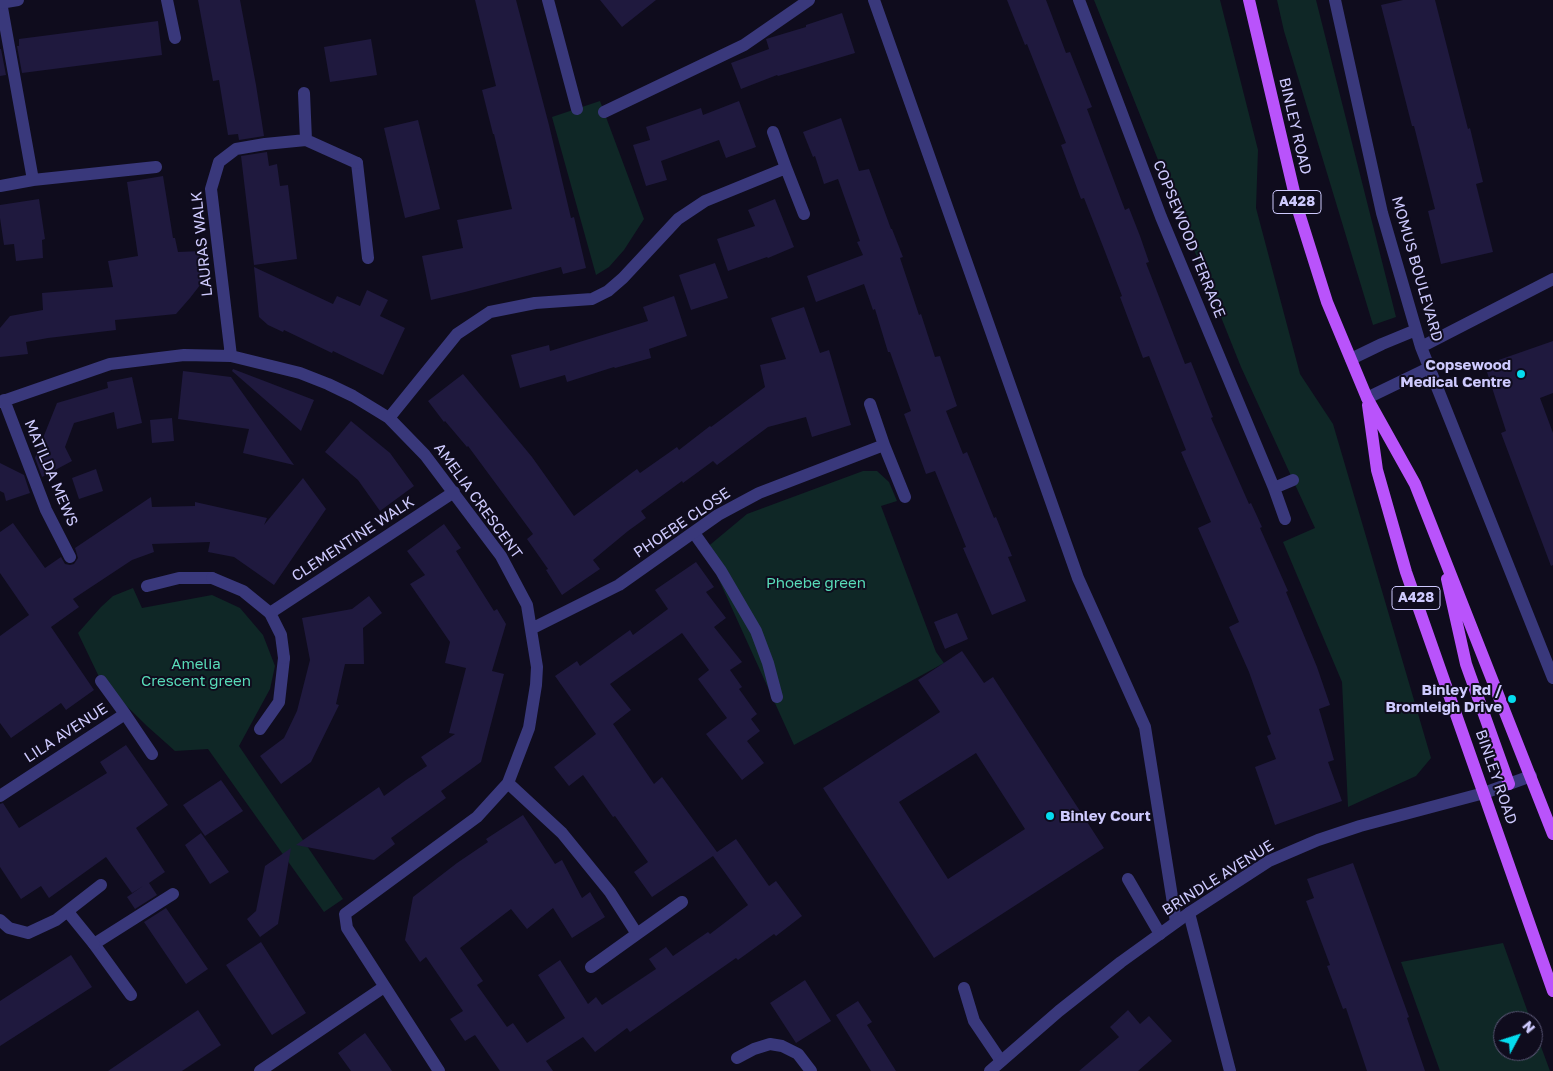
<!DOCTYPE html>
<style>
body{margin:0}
#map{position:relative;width:1553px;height:1071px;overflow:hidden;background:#0f0c1d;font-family:"Golos Text",sans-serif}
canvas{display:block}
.north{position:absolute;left:1493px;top:1011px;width:50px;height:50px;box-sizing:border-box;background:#0f0c1d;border:1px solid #5b5877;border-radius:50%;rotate:50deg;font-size:14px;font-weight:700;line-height:20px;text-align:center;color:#cecafe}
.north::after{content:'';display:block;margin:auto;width:18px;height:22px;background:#05dcee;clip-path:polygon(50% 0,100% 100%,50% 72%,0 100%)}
</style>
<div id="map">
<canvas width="1553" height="1071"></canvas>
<div class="north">N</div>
</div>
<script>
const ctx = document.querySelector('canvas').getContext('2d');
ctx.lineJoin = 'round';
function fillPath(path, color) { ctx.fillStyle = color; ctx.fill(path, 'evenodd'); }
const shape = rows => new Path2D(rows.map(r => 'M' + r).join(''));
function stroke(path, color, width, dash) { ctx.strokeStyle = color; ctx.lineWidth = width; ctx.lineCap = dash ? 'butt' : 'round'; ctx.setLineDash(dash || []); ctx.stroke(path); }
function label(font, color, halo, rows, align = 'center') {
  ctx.font = font + ' "Golos Text",sans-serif'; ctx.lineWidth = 4; ctx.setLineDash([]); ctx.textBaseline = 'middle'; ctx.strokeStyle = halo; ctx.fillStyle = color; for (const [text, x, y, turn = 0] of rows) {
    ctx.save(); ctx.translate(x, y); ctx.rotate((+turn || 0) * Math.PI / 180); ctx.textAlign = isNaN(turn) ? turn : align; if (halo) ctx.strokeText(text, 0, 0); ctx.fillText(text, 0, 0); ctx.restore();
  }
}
fillPath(shape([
 [1094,0,1220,0,1258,150,1256,208,1300,374,1333,424,1431,758,1416,776,1348,807,1342,682,1283,542,1315,528,1241,367],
 [1277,0,1316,0,1396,317,1373,325,1284,31],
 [600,101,644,219,624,250,609,267,596,275,552,117],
 [863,471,877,471,889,482,897,501,881,506,936,652,944,663,794,745,705,549,747,514],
 [133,588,142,608,212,595,240,608,263,635,275,666,270,689,239,746,343,899,324,912,208,749,175,751,147,726,101,681,78,633,101,607,113,596],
 [1503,943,1531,1021,1503,1021,1503,1051,1533,1051,1533,1025,1550,1071,1440,1071,1401,962]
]), '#0f2726');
fillPath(shape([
 [198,0,240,0,256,85,264,136,239,140,238,134,228,135,219,80,213,81],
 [475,0,516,0,549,125,571,218,574,217,586,268,563,274,561,267,465,292,431,300,422,256,463,248,457,220,512,209,494,134,493,134,482,90,496,86],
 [600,0,656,0,622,27],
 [1007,0,1046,0,1066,53,1070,52,1092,107,1087,109,1125,210,1129,208,1140,236,1149,262,1146,263,1185,364,1191,362,1213,417,1211,418,1249,504,1251,503,1262,527,1260,528,1288,591,1286,592,1317,667,1330,705,1319,709,1334,760,1328,762,1342,801,1275,825,1255,767,1276,759,1267,736,1271,734,1249,672,1229,627,1239,622,1198,528,1211,522,1181,452,1186,450,1149,356,1143,358,1120,297,1122,296,1104,249,1084,198,1081,199,1061,145,1066,143,1027,44,1025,45],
 [1403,0,1435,0,1468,129,1470,128,1483,182,1476,184,1493,252,1441,264,1428,211,1435,209,1414,126,1412,126,1381,5],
 [842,13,855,53,778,76,777,75,741,89,731,63,769,49,766,39,806,27,806,25],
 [158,21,162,55,22,73,17,46,19,46,19,39],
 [371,39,377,75,330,82,324,47],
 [0,49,1,49,6,75,0,76],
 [739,101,756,147,726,158,719,140,661,161,667,180,646,186,633,145,650,140,646,127,701,108,703,115],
 [841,118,859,171,869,169,891,229,892,229,903,257,900,258,919,315,921,314,935,357,940,356,957,406,946,411,963,454,967,452,994,518,996,517,1012,556,1008,557,1026,601,992,615,963,548,966,547,935,471,926,474,904,414,911,411,890,352,888,352,875,309,873,310,864,284,816,302,807,276,863,255,857,242,860,241,838,179,824,184,815,156,813,157,803,132],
 [418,120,440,209,405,218,384,128],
 [267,152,269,166,277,164,280,186,288,185,297,259,254,265,241,156],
 [163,176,173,238,175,238,178,252,202,251,204,280,190,298,176,314,115,320,116,330,48,338,26,342,28,354,0,357,0,328,10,316,43,310,42,293,113,287,108,261,138,256,127,182],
 [39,199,45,239,42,240,43,258,16,261,14,244,4,245,0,218,0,205],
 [775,199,794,247,768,258,767,257,728,271,717,239,755,226,748,210],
 [715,263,728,298,691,310,679,275],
 [254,267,333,304,337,296,360,306,367,290,388,300,380,316,405,328,383,375,333,351,332,353,284,330,283,332,268,325,259,317],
 [674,296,687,336,649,349,651,358,615,368,614,367,567,382,565,375,520,388,511,355,549,345,550,351,648,321,643,307],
 [804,307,820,353,829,350,851,425,812,437,806,417,768,427,717,465,713,461,683,483,682,481,641,511,646,518,628,531,593,560,600,569,562,595,546,570,548,569,527,539,533,534,468,446,467,447,445,421,444,422,428,401,463,374,532,457,574,516,637,469,640,473,677,447,679,450,710,426,711,427,765,387,760,365,786,359,771,318],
 [1553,341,1553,393,1540,398,1553,433,1553,565,1551,566,1501,433,1506,431,1486,369,1490,367,1490,363],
 [233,369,314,400,301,431,232,371],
 [183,371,231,377,294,465,243,453,249,429,178,419],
 [132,377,142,423,117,429,114,412,74,423,65,447,72,461,42,477,35,458,57,403,108,388,107,382],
 [172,418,174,441,152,443,150,420],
 [351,421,390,453,414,486,380,511,358,480,325,452],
 [0,463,24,475,30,493,6,501,4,493,0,491],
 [96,469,103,491,79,499,72,478],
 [303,478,326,509,274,585,234,557,208,552,210,542,152,544,154,552,132,560,73,599,79,607,51,627,94,690,66,710,61,703,11,738,0,723,0,636,29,615,0,573,0,532,13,523,45,568,61,557,65,564,70,565,74,564,78,558,75,548,151,497,152,507,195,506,195,502,267,518,264,525],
 [444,524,461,548,456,551,494,611,497,609,506,624,492,671,504,674,481,762,441,791,446,798,391,838,395,844,374,860,296,845,379,787,384,796,406,780,427,766,421,757,455,734,449,733,466,668,445,663,450,642,410,584,425,575,407,551],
 [696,562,714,587,706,592,726,618,714,627,742,662,730,670,742,687,739,689,757,714,751,719,760,731,747,741,764,763,742,780,706,734,727,718,698,679,709,670,682,633,610,684,631,710,613,724,654,784,662,777,717,852,736,839,769,886,776,881,802,916,776,936,774,934,738,960,736,958,630,1032,627,1028,595,1052,583,1037,546,1061,553,1071,500,1071,475,1035,465,1041,450,1019,463,1011,426,957,420,962,405,940,413,897,457,863,488,842,486,839,523,815,555,864,562,860,582,898,590,892,605,917,572,938,553,908,527,929,511,909,460,948,483,981,477,985,507,1027,513,1023,527,1043,565,1018,538,975,560,960,588,1004,596,997,602,1005,656,969,649,959,666,947,673,956,708,932,710,934,748,905,713,856,652,897,634,872,648,862,615,816,613,817,583,775,569,786,554,767,596,734,555,676,577,661,580,666,630,630,633,635,668,609,655,590],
 [369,596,382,613,363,628,364,664,345,664,336,704,339,705,311,762,281,784,260,756,284,738,297,711,310,660,302,618,352,609],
 [957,613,968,639,945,649,934,622],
 [962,651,984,683,993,677,1104,848,934,958,823,788,940,712,918,680],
 [976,753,1025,829,948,879,899,802],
 [126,745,168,805,136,828,165,872,149,883,157,895,135,909,127,897,143,886,132,893,106,857,49,898,41,886,21,899,0,867,0,804,3,803,19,828,107,773,100,762],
 [221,780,243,811,205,836,183,805],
 [201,833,229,872,210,884,185,845],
 [291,848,278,924,260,937,247,919,256,911,265,866],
 [1353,863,1409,1017,1407,1018,1425,1071,1367,1071,1346,1008,1343,1009,1327,966,1330,965,1306,901,1314,898,1307,879],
 [166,908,208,969,186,984,144,922],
 [261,942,306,1013,272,1035,226,965],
 [71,955,92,987,0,1046,0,1001],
 [805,980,831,1021,796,1043,770,1003],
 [858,1001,872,1022,867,1025,896,1071,871,1071,836,1015],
 [198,1010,221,1045,182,1071,108,1071],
 [1128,1010,1140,1024,1149,1016,1172,1041,1138,1071,1079,1071,1119,1037,1110,1027],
 [365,1033,383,1058,392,1071,351,1071,338,1053]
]), '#1f193e');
stroke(shape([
 [167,0,175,38],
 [874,0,1078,578,1145,727,1176,922],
 [604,112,744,45,809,0],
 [357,163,368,258],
 [33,180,156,167],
 [0,186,33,180,1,2],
 [694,533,721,571,756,631,768,663,777,697],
 [147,586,179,578,212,578],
 [260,729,279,702,284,658],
 [1128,879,1160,934],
 [1189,913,1230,1071],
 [964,988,974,1021,1001,1061],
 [131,995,94,944,173,894],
 [737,1058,754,1049,770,1044,782,1046,798,1054,811,1071]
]), '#39387b', 12);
stroke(shape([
 [548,0,577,109],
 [1079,0,1161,217,1274,488,1293,480],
 [1335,0,1382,213,1421,347,1553,678],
 [0,3,18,0],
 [304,93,306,140],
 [786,168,804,214],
 [1421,347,1553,279],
 [231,356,211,189,219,162,236,149,265,144,306,140,357,163],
 [1351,359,1382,344,1416,330],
 [1367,398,1429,368],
 [4,400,46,510,70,557],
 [0,402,110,364,184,355,231,356,300,373,328,384,353,396,389,418,425,455,501,556,527,605,537,667,536,685,529,728,508,783,477,817,345,914,347,928,439,1071],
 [389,418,457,334,490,312,535,303,592,299,608,291,623,278,678,219,705,201,786,168,773,132],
 [884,445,905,497],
 [1274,488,1285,519],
 [212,578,243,591,270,613,454,492],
 [270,613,281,635,284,658],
 [531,629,619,585,718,515,759,493,884,445,870,404],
 [125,714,152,754],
 [508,783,562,833,610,892,637,934,682,902],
 [0,796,125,714,101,681],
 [68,912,94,944],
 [0,920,9,928,28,933,56,920,101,885],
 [591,967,637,934],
 [260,1071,384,987],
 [990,1071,1059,1011,1121,962,1189,913,1269,861,1318,840,1360,826,1484,793,1531,776]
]), '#39387b', 12);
stroke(shape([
 [1249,0,1299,213,1327,302,1367,398,1415,484,1553,834],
 [1368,405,1377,470,1406,572,1553,991],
 [1447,579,1466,664,1509,784]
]), '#b953fb', 12);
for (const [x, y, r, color] of [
 [1521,374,5,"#05dcee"],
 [1512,699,5,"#05dcee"],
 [1050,816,5,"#05dcee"]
]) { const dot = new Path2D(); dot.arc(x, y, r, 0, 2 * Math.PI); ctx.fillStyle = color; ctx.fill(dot); stroke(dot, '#0f0c1d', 2); }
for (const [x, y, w] of [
 [1297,202,48],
 [1416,598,48]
]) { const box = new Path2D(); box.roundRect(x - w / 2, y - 11.5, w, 23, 4); ctx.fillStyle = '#0f0c1d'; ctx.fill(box); stroke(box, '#cecafe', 1); }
label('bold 14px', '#cecafe', null, [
 ["A428",1297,202],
 ["A428",1416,598]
]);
label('15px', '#cecafe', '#0f0c1d', [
 ["BINLEY ROAD",1295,126,77],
 ["COPSEWOOD TERRACE",1189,239,68],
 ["LAURAS WALK",202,244,-96],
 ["MOMUS BOULEVARD",1417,269,74],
 ["MATILDA MEWS",51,473,67],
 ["AMELIA CRESCENT",478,501,54],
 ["PHOEBE CLOSE",682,523,-34],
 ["CLEMENTINE WALK",353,539,-33],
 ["LILA AVENUE",66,733,-33],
 ["BINLEY ROAD",1496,777,71],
 ["BRINDLE AVENUE",1218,878,-32]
]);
label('bold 15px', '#cecafe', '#0f0c1d', [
 ["Copsewood",1511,365],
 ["Medical Centre",1511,382],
 ["Binley Rd /",1502,690],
 ["Bromleigh Drive",1502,707],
 ["Binley Court",1060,816,"left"]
], 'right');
label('15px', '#58dbb8', '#0f0c1d', [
 ["Phoebe green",816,583],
 ["Amelia",196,664],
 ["Crescent green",196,681]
]);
</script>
